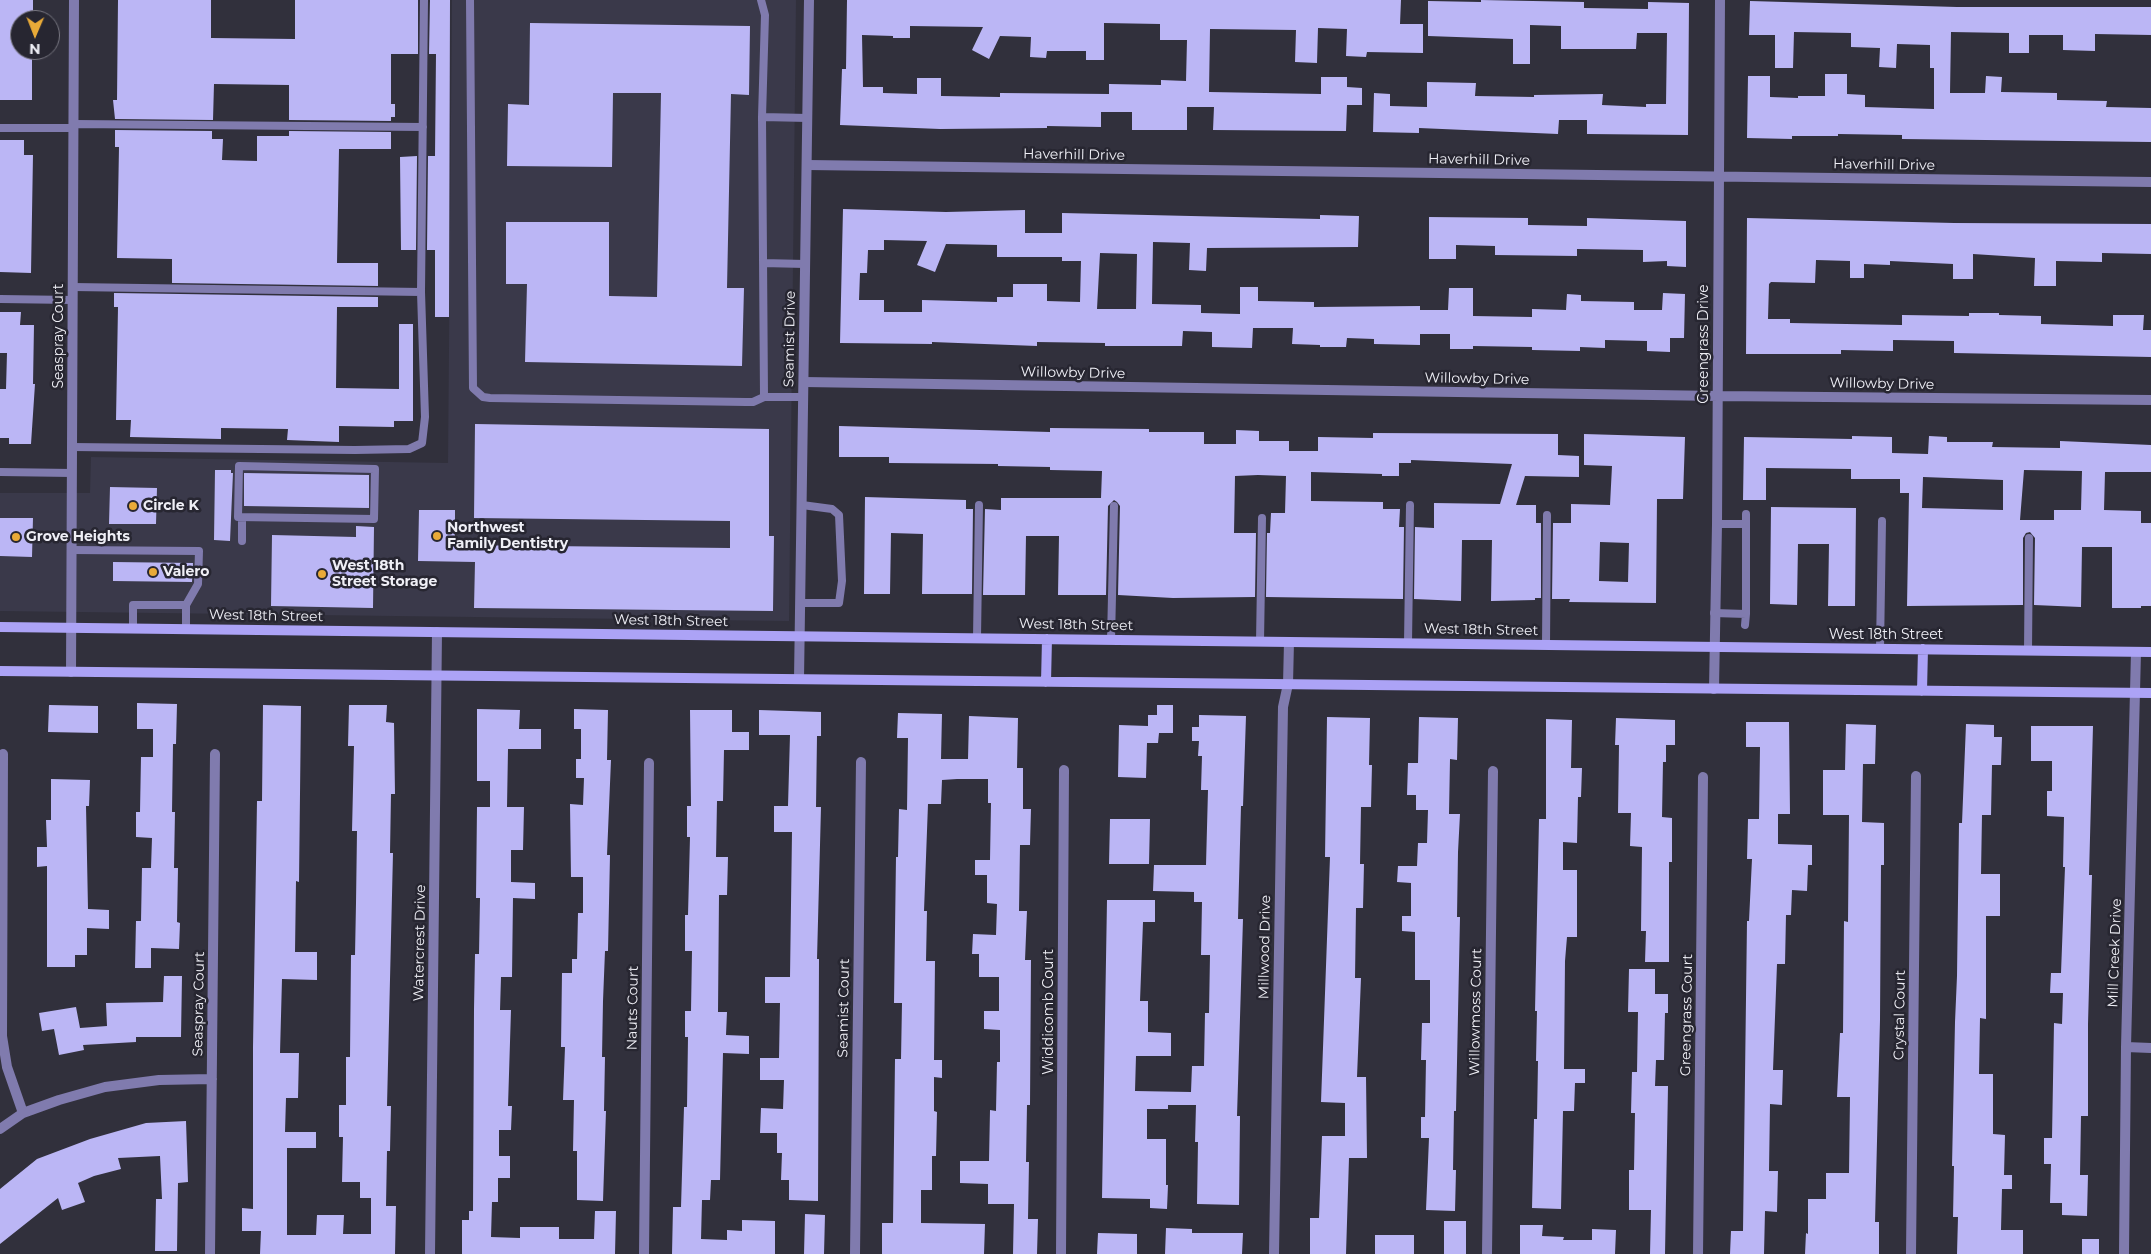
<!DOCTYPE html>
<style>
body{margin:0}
#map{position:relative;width:2151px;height:1254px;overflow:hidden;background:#31303c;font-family:Montserrat,sans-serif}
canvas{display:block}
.north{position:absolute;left:10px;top:10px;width:50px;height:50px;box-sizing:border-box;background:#272631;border:1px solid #777680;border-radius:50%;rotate:181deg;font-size:14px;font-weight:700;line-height:20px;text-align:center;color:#efeff6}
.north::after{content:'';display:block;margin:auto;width:18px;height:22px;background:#e9aa38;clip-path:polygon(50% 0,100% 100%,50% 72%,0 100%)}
</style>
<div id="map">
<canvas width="2151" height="1254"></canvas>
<div class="north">N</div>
</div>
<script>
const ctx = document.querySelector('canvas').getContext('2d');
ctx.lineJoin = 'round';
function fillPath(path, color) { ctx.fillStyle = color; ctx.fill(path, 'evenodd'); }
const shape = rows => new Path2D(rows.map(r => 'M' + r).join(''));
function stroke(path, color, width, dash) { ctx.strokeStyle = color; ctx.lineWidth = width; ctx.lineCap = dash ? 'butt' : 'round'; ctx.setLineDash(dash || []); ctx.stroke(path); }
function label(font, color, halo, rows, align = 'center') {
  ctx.font = font + ' Montserrat,sans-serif'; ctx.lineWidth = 5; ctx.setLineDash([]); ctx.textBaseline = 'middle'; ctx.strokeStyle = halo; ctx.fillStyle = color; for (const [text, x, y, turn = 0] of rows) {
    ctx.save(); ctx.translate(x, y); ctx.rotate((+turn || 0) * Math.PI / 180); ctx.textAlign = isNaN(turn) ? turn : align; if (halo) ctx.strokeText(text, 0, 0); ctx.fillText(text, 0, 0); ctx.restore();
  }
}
fillPath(shape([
 [452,0,796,0,789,621,0,611,0,493,90,493,91,457,448,463]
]), '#3a394a');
fillPath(shape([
 [0,0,33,0,33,20,20,20,20,50,32,50,32,100,0,100],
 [118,0,211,0,211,38,295,39,295,0,418,0,418,54,391,54,391,104,395,104,395,117,391,117,391,121,289,120,289,85,214,84,213,120,115,119,113,100,117,100],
 [430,0,450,0,449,317,435,317,435,250,427,250,428,156,435,156,436,54,429,54],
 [847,0,1401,0,1400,24,1423,24,1423,53,1367,52,1366,57,1346,56,1347,29,1318,28,1317,63,1295,62,1296,30,1210,29,1209,92,1321,94,1321,77,1347,77,1347,87,1362,88,1362,105,1347,105,1346,131,1213,130,1214,107,1187,107,1187,130,1132,130,1132,112,1101,112,1101,127,1047,126,1047,128,940,129,840,125,842,69,846,69],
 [1104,23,1160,24,1160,40,1187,40,1186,81,1161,80,1161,85,1109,84,1109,94,1000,93,1000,97,941,96,941,78,917,78,917,94,883,93,883,87,863,87,862,35,893,36,893,38,910,38,910,26,983,27,972,50,989,59,1000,36,1031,37,1030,57,1046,58,1047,51,1086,51,1086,60,1104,60],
 [1481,0,1584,2,1584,8,1648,9,1648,2,1689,3,1688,135,1587,134,1587,120,1559,120,1558,134,1419,128,1419,133,1373,132,1374,93,1390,94,1390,106,1427,107,1427,82,1476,83,1475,96,1534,97,1534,95,1603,94,1602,105,1646,107,1646,104,1666,104,1667,33,1637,33,1636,49,1561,49,1561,26,1530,25,1530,64,1513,64,1513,39,1428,36,1428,1,1481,2],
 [1750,1,1957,7,2151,7,2151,35,2095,34,2095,51,2063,50,2063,35,2029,35,2029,53,2009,53,2009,33,1951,32,1950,93,1985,93,1986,76,2002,77,2001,92,2057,93,2057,100,2107,101,2106,107,2151,108,2151,142,1902,139,1902,135,1838,134,1838,136,1792,136,1792,139,1747,138,1748,76,1770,76,1770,97,1798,98,1798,96,1825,96,1825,74,1847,74,1847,94,1865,95,1865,107,1934,109,1934,68,1930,68,1930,45,1897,44,1896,68,1879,67,1880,48,1851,47,1851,33,1794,32,1793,68,1775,68,1775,35,1749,35],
 [530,23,750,26,749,95,731,94,727,288,744,288,742,366,525,362,527,284,506,284,506,222,609,222,609,296,657,297,661,93,613,93,612,167,507,166,508,104,529,105],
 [115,130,212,131,212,139,223,139,222,160,257,161,257,136,289,136,289,131,391,132,391,149,339,149,337,263,378,263,378,286,172,283,172,259,117,258,119,147,115,147],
 [0,140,24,140,24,155,33,155,31,273,0,272],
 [417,156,416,250,401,250,400,157],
 [843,209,946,212,1025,210,1025,233,1062,233,1062,213,1320,219,1320,215,1359,216,1358,247,1207,248,1206,271,1189,270,1190,243,1153,242,1152,304,1201,305,1201,313,1240,314,1240,287,1258,287,1258,301,1314,302,1314,307,1420,306,1420,310,1448,310,1449,288,1473,288,1473,316,1532,317,1532,309,1566,310,1567,294,1581,295,1581,301,1634,302,1634,310,1662,310,1663,293,1685,294,1684,338,1670,338,1670,352,1647,351,1647,341,1605,340,1605,348,1580,347,1580,351,1532,350,1532,347,1473,346,1473,349,1450,349,1450,334,1420,334,1420,345,1374,344,1374,339,1347,338,1346,347,1320,347,1320,345,1292,344,1293,328,1253,328,1252,348,1212,347,1212,332,1183,331,1182,346,1105,346,1105,343,1037,342,1037,346,932,342,932,344,840,343],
 [884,240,927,241,917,265,935,272,946,244,997,245,997,257,1062,257,1062,261,1081,261,1080,302,1047,301,1047,284,1013,284,1013,297,997,297,997,302,922,300,922,312,884,312,884,300,859,300,860,273,867,273,868,250,884,250],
 [1100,253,1137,254,1136,309,1097,309],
 [1429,217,1528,218,1528,225,1587,226,1587,218,1686,221,1686,267,1667,266,1667,261,1643,262,1643,250,1577,249,1577,256,1495,255,1495,246,1456,245,1456,259,1429,259],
 [1747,218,1954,223,2151,224,2151,254,2102,253,2102,262,2056,261,2056,286,2034,286,2035,258,1973,254,1973,279,1953,279,1953,264,1890,261,1890,265,1864,264,1864,278,1850,278,1850,261,1816,260,1815,283,1771,282,1769,284,1768,319,1790,319,1790,323,1902,325,1902,315,1969,316,1969,313,1999,313,1999,315,2041,316,2041,324,2113,326,2113,315,2144,315,2143,330,2151,330,2151,357,1954,353,1954,341,1893,340,1893,351,1841,350,1841,354,1746,354],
 [114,293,378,297,378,307,337,307,336,388,399,389,399,324,413,324,413,421,394,421,394,427,339,426,339,442,287,440,288,429,221,428,221,439,130,437,131,420,116,420,118,307,114,307],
 [0,312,21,312,20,325,34,325,33,384,35,384,31,444,9,444,9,438,0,438,0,389,6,389,7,353,0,353],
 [475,424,769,429,769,536,774,536,773,611,474,608,475,562,418,561,419,510,455,510,455,545,730,548,730,521,474,518],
 [839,426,1050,432,1050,428,1149,429,1149,432,1204,432,1204,444,1236,444,1236,430,1259,431,1259,441,1289,441,1289,451,1318,451,1318,437,1373,438,1373,433,1558,434,1558,455,1579,456,1579,477,1525,476,1516,505,1536,505,1536,523,1541,523,1541,598,1535,598,1535,600,1491,601,1492,540,1462,540,1461,601,1414,599,1415,527,1434,528,1434,503,1500,504,1512,464,1411,460,1411,463,1399,463,1399,476,1382,476,1382,474,1311,472,1311,501,1383,502,1383,509,1400,509,1399,527,1404,527,1403,599,1266,597,1267,533,1270,533,1271,513,1285,513,1286,476,1258,475,1235,476,1234,533,1256,533,1255,597,1173,598,1118,595,1120,506,1117,502,1114,500,1108,506,1106,595,1058,595,1059,536,1026,536,1025,595,983,595,985,509,1001,510,1001,498,1101,498,1102,471,1050,470,1050,467,998,466,998,464,889,463,889,457,839,457],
 [1584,434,1685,437,1683,499,1657,499,1656,603,1569,602,1570,599,1552,599,1553,523,1571,523,1571,504,1610,505,1612,466,1584,465],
 [1600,542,1629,543,1628,582,1599,581],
 [1852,436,1892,437,1892,453,1928,454,1929,436,1947,437,1947,442,1993,442,1992,447,2060,448,2060,441,2151,445,2151,472,2105,472,2104,510,2141,511,2141,523,2151,523,2151,606,2141,606,2141,608,2112,608,2112,547,2082,547,2081,607,2034,605,2035,538,2030,532,2026,533,2023,538,2023,605,1907,606,1909,493,1900,493,1900,479,1851,479,1851,469,1766,468,1766,500,1743,500,1744,437,1852,439],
 [2024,470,2082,471,2081,510,2054,510,2054,520,2020,520],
 [1923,477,2003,480,2003,510,1922,508],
 [215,470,231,470,231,473,233,473,230,541,214,540],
 [244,473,369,475,369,508,244,506],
 [110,487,157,488,156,524,109,524],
 [865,497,966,500,966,509,973,509,972,594,922,594,923,534,891,533,890,594,864,594],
 [1771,507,1856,508,1855,606,1828,606,1829,544,1798,544,1797,605,1770,604],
 [0,518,33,518,32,557,0,556],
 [356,526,374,527,373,608,271,606,272,535,356,537],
 [113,562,193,563,192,582,113,581],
 [137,703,177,704,176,744,173,744,172,812,175,812,174,868,178,868,177,922,180,923,179,949,151,948,151,968,135,968,136,921,141,921,142,868,151,868,152,838,136,837,136,812,140,812,141,757,153,757,153,729,137,729],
 [49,705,98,706,98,733,48,732],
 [263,705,301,706,299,882,296,881,295,952,317,952,317,980,282,979,280,1053,299,1053,298,1098,286,1098,285,1132,316,1132,316,1148,287,1148,287,1235,316,1235,317,1215,344,1215,343,1234,371,1234,371,1198,360,1198,360,1182,342,1182,343,1137,339,1137,339,1105,346,1105,346,1057,350,1057,351,955,355,955,356,903,357,831,352,831,354,746,348,746,349,705,387,705,386,722,394,723,395,794,391,794,390,853,393,853,387,1106,391,1106,390,1151,387,1151,386,1206,396,1206,395,1254,260,1254,261,1231,242,1231,242,1208,253,1209,253,1047,257,801,262,801],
 [1157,705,1173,705,1173,733,1159,733,1158,743,1147,743,1146,778,1118,777,1119,725,1148,726,1148,715,1157,715],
 [477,709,520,710,519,729,541,729,541,749,508,749,507,807,524,807,523,850,511,850,511,882,535,883,535,899,513,898,512,977,501,977,500,1010,511,1010,508,1106,512,1106,511,1130,499,1130,499,1156,510,1156,510,1178,498,1178,498,1202,492,1202,491,1237,520,1238,520,1227,559,1227,559,1239,594,1239,595,1211,616,1211,615,1254,462,1254,462,1220,469,1220,469,1211,473,1211,474,1009,475,954,479,954,480,898,476,898,477,807,490,807,490,781,477,781],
 [574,709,608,710,607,760,611,760,607,855,610,855,608,951,605,951,603,1001,602,1057,605,1057,604,1111,606,1111,603,1201,577,1200,577,1151,573,1151,574,1100,563,1100,565,1047,561,1047,562,973,572,973,572,959,577,959,578,913,583,913,583,877,571,877,570,804,583,805,584,778,576,778,576,759,581,759,581,729,574,729],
 [690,710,732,710,732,732,749,732,749,750,724,750,723,801,717,801,716,857,728,857,727,895,719,895,718,1012,727,1012,726,1035,749,1036,749,1054,723,1053,720,1180,711,1180,710,1200,702,1200,701,1239,727,1240,727,1230,742,1231,742,1220,775,1221,775,1254,672,1254,673,1207,681,1207,684,1107,687,1107,688,1037,685,1037,685,1011,691,1011,692,951,685,951,685,915,688,915,690,837,687,837,687,806,691,806],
 [759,710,821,712,821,736,817,736,816,807,821,807,817,959,819,959,818,1201,789,1200,789,1180,781,1180,782,1153,777,1153,777,1133,760,1133,761,1108,783,1109,784,1080,760,1080,760,1058,779,1058,780,1003,765,1003,765,977,790,977,792,832,774,832,774,806,788,806,790,735,759,735],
 [898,713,942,714,941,759,968,759,969,716,1018,718,1017,768,1023,768,1023,809,1031,809,1030,845,1020,845,1019,911,1027,911,1025,960,1031,960,1030,1105,1027,1105,1026,1162,1029,1162,1028,1219,1038,1219,1037,1254,1013,1254,1014,1204,988,1204,988,1184,960,1183,960,1161,989,1161,990,1110,996,1111,997,1062,1000,1062,1000,1030,984,1029,984,1011,999,1011,999,977,979,977,979,954,972,954,973,934,996,935,997,904,987,903,987,875,975,875,975,860,990,860,991,803,988,803,988,779,957,779,942,780,941,804,928,804,924,911,927,911,926,961,935,961,934,1060,942,1060,942,1078,934,1077,934,1111,937,1112,936,1156,932,1156,932,1190,921,1190,921,1223,985,1224,984,1254,882,1254,882,1223,893,1223,895,1059,901,1059,902,1003,894,1003,896,857,898,857,899,809,907,810,908,738,897,738],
 [1199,715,1246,716,1243,806,1241,806,1238,919,1243,919,1237,1116,1240,1116,1239,1205,1197,1204,1198,1142,1195,1142,1196,1105,1168,1105,1168,1109,1147,1109,1147,1139,1166,1139,1166,1185,1168,1185,1167,1209,1150,1208,1150,1199,1102,1198,1107,900,1155,900,1155,922,1143,922,1140,1001,1148,1001,1148,1032,1171,1033,1171,1056,1136,1056,1135,1091,1191,1092,1192,1066,1204,1066,1205,1013,1209,1013,1210,955,1201,955,1202,902,1194,902,1194,892,1153,891,1154,865,1206,865,1208,790,1201,790,1202,756,1198,756,1199,741,1192,741,1192,727,1199,727],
 [1327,717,1370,718,1369,765,1372,765,1371,807,1361,807,1360,864,1364,864,1363,908,1356,908,1355,978,1361,978,1357,1077,1366,1077,1367,1158,1349,1158,1346,1254,1310,1254,1310,1218,1319,1218,1322,1136,1345,1136,1345,1103,1321,1102,1330,857,1325,857],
 [1419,717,1458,718,1457,760,1450,759,1449,814,1460,814,1458,852,1457,917,1460,917,1456,1111,1454,1111,1453,1170,1456,1170,1455,1211,1426,1210,1429,1138,1421,1138,1421,1117,1425,1117,1426,1060,1421,1060,1422,1023,1430,1023,1430,980,1415,980,1415,932,1402,931,1402,916,1411,916,1411,883,1397,882,1398,866,1417,866,1418,843,1427,843,1428,810,1416,810,1416,795,1407,795,1408,763,1418,763],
 [1616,718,1675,720,1675,745,1666,745,1666,762,1663,762,1662,817,1672,818,1672,862,1669,862,1669,962,1645,962,1646,931,1641,931,1642,847,1630,846,1631,813,1618,813,1619,745,1615,745],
 [1546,719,1572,720,1571,768,1582,768,1581,797,1578,797,1577,843,1563,842,1563,870,1577,870,1577,937,1567,937,1565,961,1564,1069,1585,1069,1585,1083,1575,1083,1574,1111,1563,1111,1561,1209,1532,1208,1534,1119,1537,1119,1538,1061,1536,1061,1537,1011,1535,1011,1539,819,1546,819],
 [1746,722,1789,722,1790,814,1778,814,1778,844,1812,845,1812,865,1808,865,1807,891,1792,890,1791,915,1786,915,1785,964,1777,964,1773,1070,1783,1070,1782,1105,1770,1104,1769,1171,1778,1171,1777,1212,1765,1211,1764,1254,1730,1254,1731,1231,1743,1231,1747,921,1749,921,1752,859,1747,859,1748,819,1759,819,1760,747,1746,747],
 [1846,724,1876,725,1875,764,1863,764,1862,822,1884,823,1884,865,1881,865,1880,1020,1875,1222,1879,1222,1879,1254,1805,1254,1806,1233,1808,1234,1808,1199,1826,1199,1826,1173,1849,1173,1850,1097,1837,1097,1840,1033,1843,1033,1844,921,1848,922,1849,815,1823,815,1823,770,1845,770],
 [1966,724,1994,725,1994,737,2002,737,2001,765,1992,765,1991,815,1982,815,1981,874,2000,874,2000,916,1986,916,1986,1019,1980,1018,1979,1074,1993,1074,1993,1134,2005,1135,2004,1175,2012,1175,2012,1189,2002,1189,2001,1230,2023,1230,2023,1254,1957,1254,1958,1217,1953,1217,1954,1166,1952,1166,1955,1022,1957,976,1959,823,1962,823],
 [2031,726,2093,726,2089,875,2092,875,2088,1024,2088,1116,2081,1116,2080,1175,2088,1175,2087,1216,2062,1215,2062,1203,2050,1203,2051,1164,2044,1164,2044,1138,2052,1138,2054,1023,2062,1024,2063,993,2050,993,2051,973,2061,973,2065,867,2063,867,2064,817,2047,816,2047,791,2052,791,2052,761,2031,761],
 [51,779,90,780,89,806,86,806,88,909,109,910,109,929,87,928,87,955,75,955,75,967,47,967,47,866,37,867,37,847,47,847,46,820,51,820],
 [1110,819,1150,819,1149,864,1109,864],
 [1629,969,1655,969,1655,994,1668,994,1668,1013,1665,1013,1664,1060,1656,1060,1655,1086,1668,1086,1665,1254,1650,1254,1651,1210,1629,1210,1629,1170,1634,1170,1635,1113,1631,1113,1632,1072,1637,1072,1638,1012,1628,1012],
 [164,976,182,976,181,1037,136,1037,136,1042,83,1045,84,1050,59,1055,54,1029,42,1031,39,1013,76,1007,80,1028,107,1026,106,1003,163,1002],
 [186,1121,188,1182,178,1183,177,1251,155,1251,156,1199,162,1199,160,1156,118,1158,121,1169,94,1176,78,1183,85,1202,62,1210,58,1198,0,1244,0,1189,37,1159,90,1139,146,1123],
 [805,1214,825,1215,824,1254,804,1254],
 [1444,1221,1466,1221,1466,1254,1444,1254],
 [1520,1225,1543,1225,1542,1236,1564,1237,1563,1240,1592,1240,1592,1229,1616,1230,1615,1254,1520,1254],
 [1166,1228,1192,1229,1192,1233,1243,1233,1242,1254,1165,1254],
 [1098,1233,1137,1234,1137,1254,1097,1254],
 [1375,1235,1414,1235,1414,1254,1375,1254],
 [2082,1239,2099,1239,2099,1254,2082,1254]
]), '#bbb6f5');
stroke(shape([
 [470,0,473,388,483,397,490,398,746,402,753,402,764,397,803,397],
 [761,0,765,15,762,117,808,118],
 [762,117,764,397],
 [74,124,423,127],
 [0,128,74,128],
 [763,263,805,264],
 [73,287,421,292],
 [0,299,73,300],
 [72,447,355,450,409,449,422,443,425,417,421,292,424,0],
 [239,466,375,469,374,519,238,517,239,466],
 [0,472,72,473],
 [1717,524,1746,524],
 [242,541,242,517],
 [72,550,199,551,198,584,186,605,186,629],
 [800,603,839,603,842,581,839,515,832,509,802,505],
 [1714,613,1746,614,1745,625],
 [1746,614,1746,514],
 [133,628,133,605,186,605],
 [977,638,979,505],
 [1111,640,1114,506],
 [1260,642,1262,518],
 [1408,643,1410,505],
 [1546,645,1547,515],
 [1880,649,1882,521],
 [2028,651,2029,538]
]), '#807bae', 8);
stroke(shape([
 [807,165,2151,182],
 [804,382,1718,396,2151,400],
 [71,672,74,0],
 [1714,689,1717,524,1720,0],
 [3,754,2,1036,7,1067,23,1113],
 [2126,1047,2151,1048],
 [0,1129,23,1113,59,1100,105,1087,159,1080,212,1079],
 [210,1254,215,754],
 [430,1254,437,632],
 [644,1254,649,763],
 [855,1254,861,762],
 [1061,1254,1064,770],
 [1274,1254,1283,707,1288,684,1289,642],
 [1487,1254,1493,771],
 [1698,1254,1703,777],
 [1911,1254,1916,776],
 [2124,1254,2126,1047,2136,652]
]), '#807bae', 10);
stroke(shape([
 [799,679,809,0]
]), '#807bae', 10);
stroke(shape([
 [0,627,2151,652],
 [0,671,2151,693],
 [1046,682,1047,639],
 [1922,691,1923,649]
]), '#aca3f6', 10);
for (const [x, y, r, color] of [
 [133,506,5,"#e9aa38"],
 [437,536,5,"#e9aa38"],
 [16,537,5,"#e9aa38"],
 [153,572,5,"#e9aa38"],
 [322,574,5,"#e9aa38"]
]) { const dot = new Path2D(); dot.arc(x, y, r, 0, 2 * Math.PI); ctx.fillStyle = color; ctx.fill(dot); stroke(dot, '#272631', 2); }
label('14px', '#efeff6', '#272631', [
 ["Haverhill Drive",1074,155,1],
 ["Haverhill Drive",1479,160,1],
 ["Haverhill Drive",1884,165,1],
 ["Seaspray Court",59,336,-90],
 ["Seamist Drive",790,339,-89],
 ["Greengrass Drive",1704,344,-90],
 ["Willowby Drive",1073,373,1],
 ["Willowby Drive",1477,379,1],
 ["Willowby Drive",1882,384,1],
 ["West 18th Street",266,616,1],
 ["West 18th Street",671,621,1],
 ["West 18th Street",1076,625,1],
 ["West 18th Street",1481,630,1],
 ["West 18th Street",1886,635],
 ["Watercrest Drive",420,943,-89],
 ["Millwood Drive",1265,947,-89],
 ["Mill Creek Drive",2115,953,-88],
 ["Seaspray Court",199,1004,-89],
 ["Nauts Court",633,1008,-89],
 ["Seamist Court",844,1008,-89],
 ["Widdicomb Court",1049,1012,-90],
 ["Willowmoss Court",1476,1012,-89],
 ["Greengrass Court",1687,1015,-89],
 ["Crystal Court",1900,1015,-89]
]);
label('bold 14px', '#efeff6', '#272631', [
 ["Circle K",143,506],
 ["Northwest",447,528],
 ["Family Dentistry",447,544],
 ["Grove Heights",26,537],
 ["West 18th",332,566],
 ["Street Storage",332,582],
 ["Valero",163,572]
], 'left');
</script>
